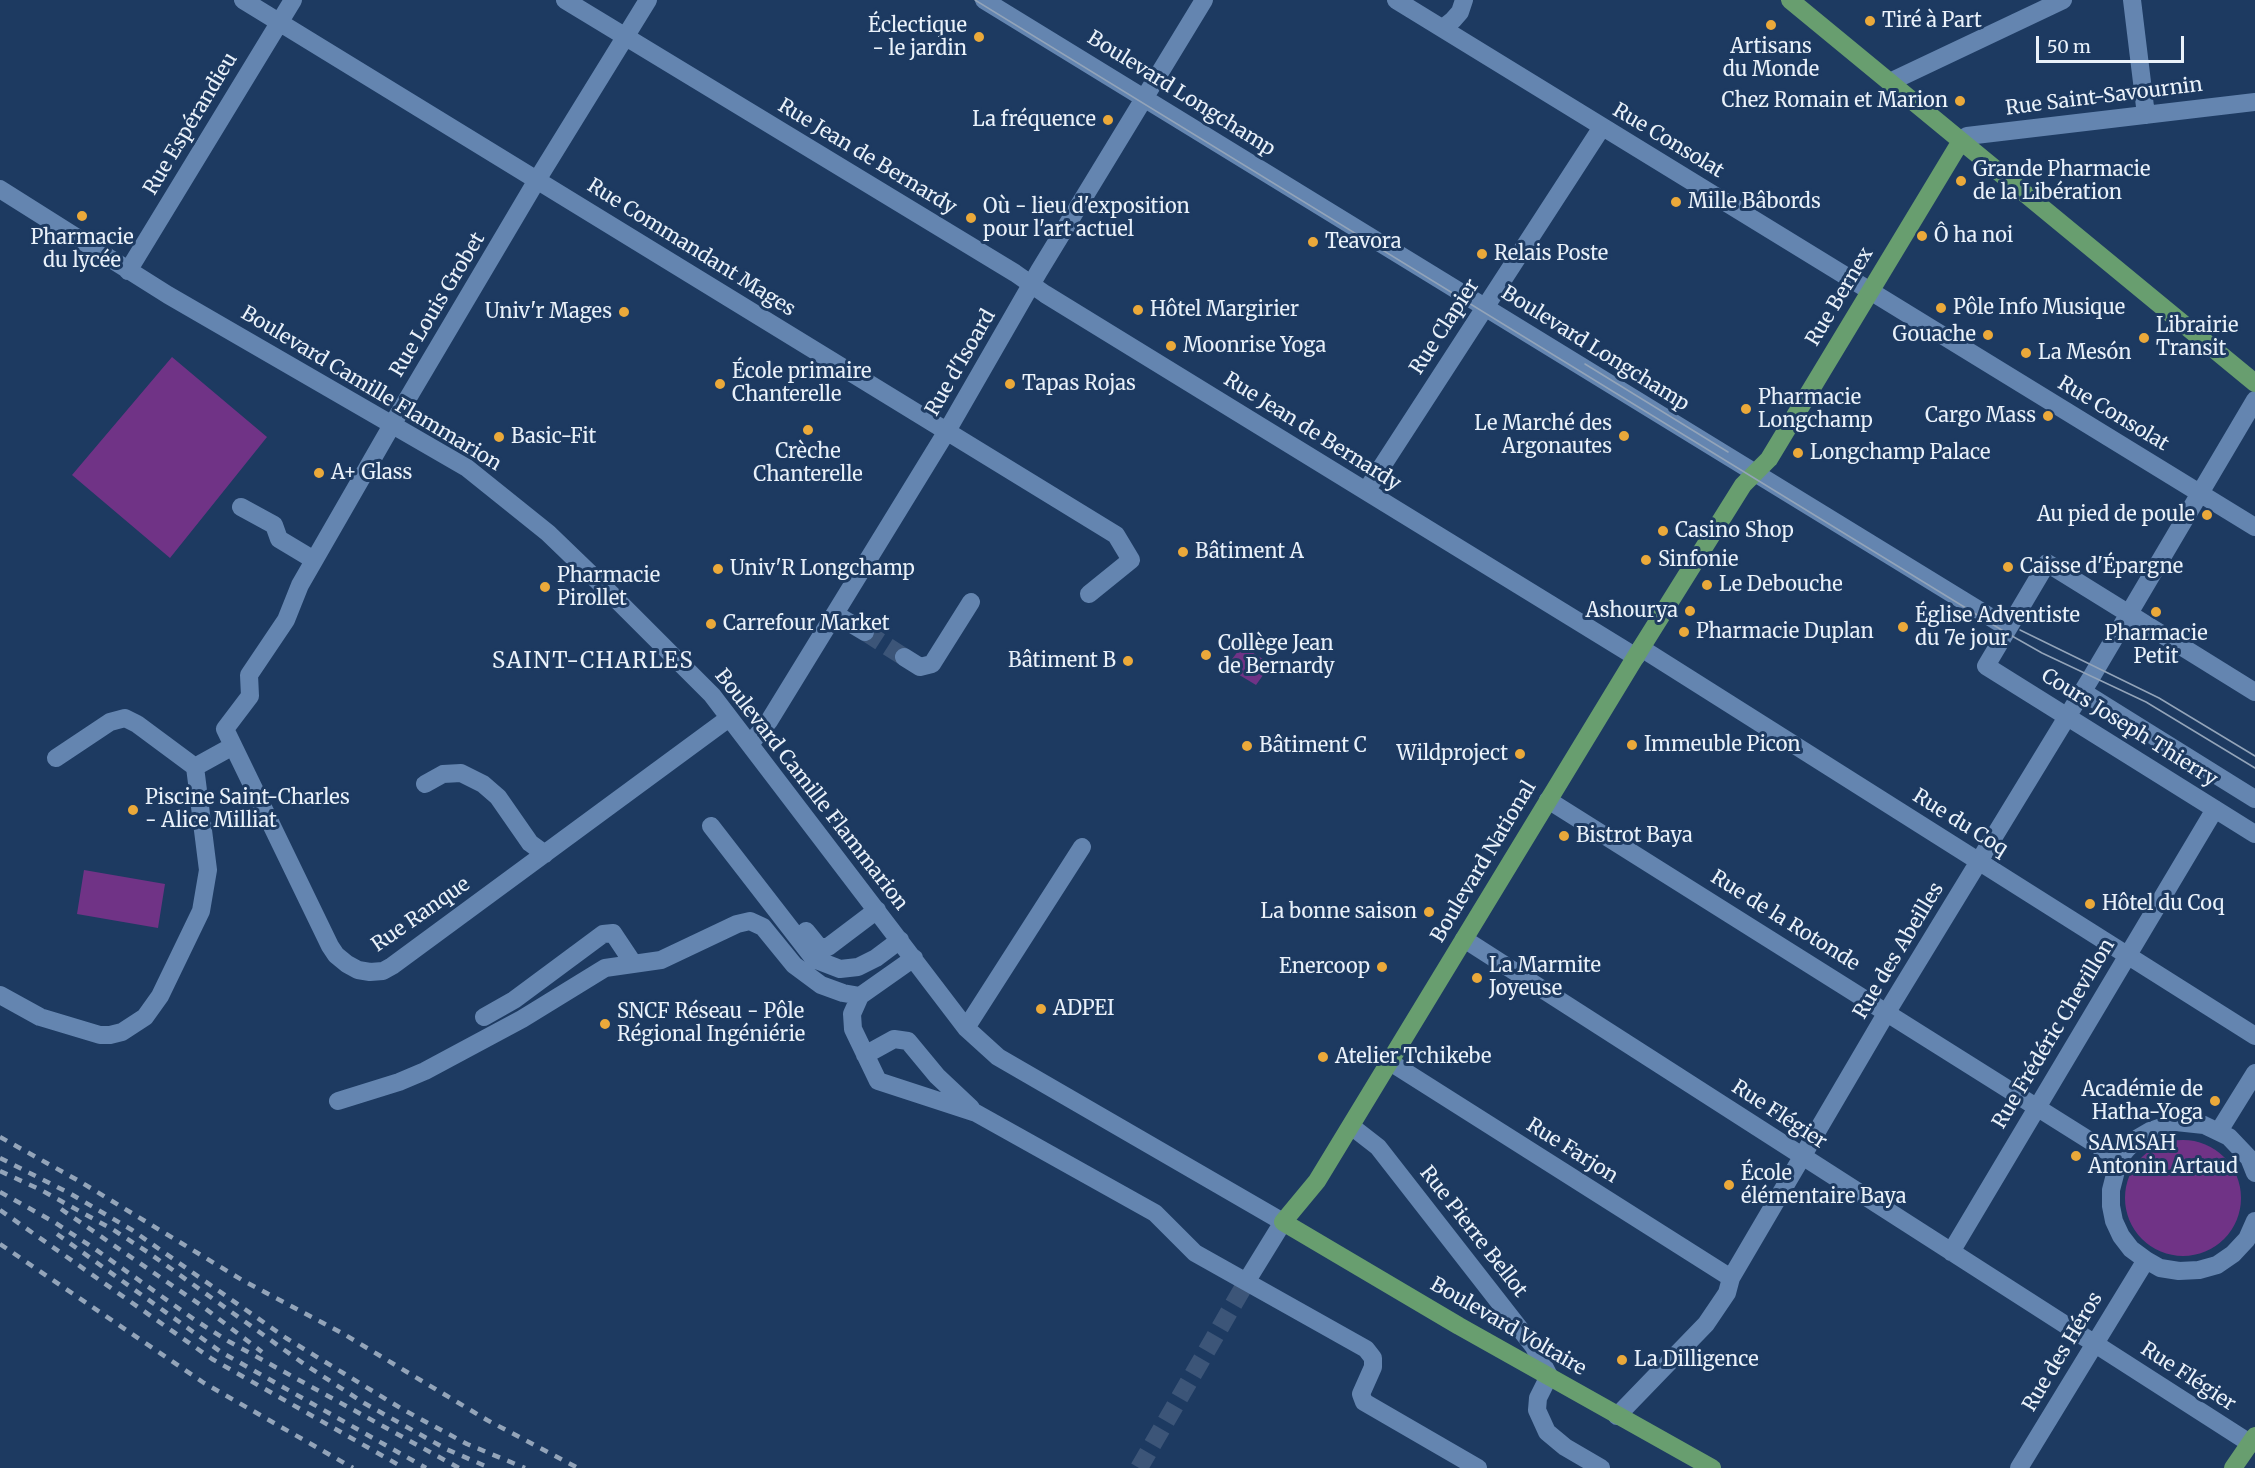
<!DOCTYPE html>
<meta charset="utf-8">
<style>
body{margin:0}
#map{position:relative;width:2255px;height:1468px;overflow:hidden;background:#1d3a61;font-family:Merriweather,serif}
canvas{display:block}
.scale{position:absolute;left:2036px;top:36px;width:148px;height:27px;box-sizing:border-box;border:3px solid #e9f1fa;border-top:0;padding-left:8px;font-size:18px;line-height:21px;white-space:nowrap;color:#e9f1fa;-webkit-text-stroke:4px #1d3a61;paint-order:stroke}
</style>
<div id="map">
<canvas width="2255" height="1468"></canvas>
<div class="scale">50 m</div>
</div>
<script>
const ctx = document.querySelector('canvas').getContext('2d');
ctx.lineJoin = 'round';
function fillPath(path, color) { ctx.fillStyle = color; ctx.fill(path, 'evenodd'); }
const shape = rows => new Path2D(rows.map(r => 'M' + r).join(''));
function stroke(path, color, width, dash) { ctx.strokeStyle = color; ctx.lineWidth = width; ctx.lineCap = dash ? 'butt' : 'round'; ctx.setLineDash(dash || []); ctx.stroke(path); }
function label(font, color, halo, rows, align = 'center') {
  ctx.font = font + ' Merriweather,serif'; ctx.lineWidth = 6; ctx.setLineDash([]); ctx.textBaseline = 'middle'; ctx.strokeStyle = halo; ctx.fillStyle = color; for (const [text, x, y, turn = 0] of rows) {
    ctx.save(); ctx.translate(x, y); ctx.rotate((+turn || 0) * Math.PI / 180); ctx.textAlign = isNaN(turn) ? turn : align; if (halo) ctx.strokeText(text, 0, 0); ctx.fillText(text, 0, 0); ctx.restore();
  }
}
fillPath(shape([
 [172,357,267,437,170,558,72,475],
 [1242,646,1271,664,1256,685,1226,667],
 [84,870,165,884,158,928,77,914],
 '2125 1198a58 58 0 1 1 116 0a58 58 0 1 1-116 0Z'
]), '#703386');
stroke(shape([
 [865,632,904,657],
 [1139,1468,1251,1274]
]), '#3c5578', 18, [18, 9]);
stroke(shape([
 [243,0,1116,535,1131,560,1089,594],
 [565,0,1015,273,1045,294,1636,657],
 [648,0,537,180,392,425,300,585,286,620,249,675,250,696,225,729,330,946,336,955,347,964,358,970,370,972,383,971,392,966,729,718],
 [984,0,2008,628],
 [1396,0,2255,527],
 [2132,0,2146,115],
 [1443,28,1453,20,1460,12,1464,0],
 [1890,82,2063,0],
 [1961,141,1967,136,2255,102],
 [0,189,168,295,467,468,548,533,603,586,712,695,966,1028,998,1057,1283,1222,1251,1274],
 [128,271,293,0],
 [1366,491,1602,127],
 [241,507,274,525,279,539,314,560],
 [835,614,865,632],
 [1641,648,2255,1036],
 [904,657,920,667,932,664,971,602],
 [2083,692,2255,799],
 [2255,692,2047,563,1986,666,2255,834],
 [750,744,769,721,947,431,1039,271,1204,0],
 [56,758,110,722,125,718,137,724,195,767],
 [425,784,443,774,461,773,483,784,498,797,530,843,545,854],
 [1548,800,2119,1159],
 [711,826,814,959,840,969,858,967,876,958,900,940],
 [806,931,819,947,828,947,877,910],
 [1464,939,2251,1444],
 [0,995,40,1017,100,1035,110,1035,122,1032,145,1017,160,996,201,911,208,870,195,767,233,746],
 [860,996,852,1014,853,1029,878,1081,976,1113,1155,1213,1195,1253,1366,1349,1373,1358,1373,1367,1361,1394,1364,1402,1478,1468],
 [484,1017,514,1000,603,934,613,933,633,963],
 [966,1028,1082,847],
 [865,1055,894,1039,908,1041,937,1076,971,1108],
 [1390,1062,1731,1278],
 [338,1101,399,1082,425,1071,522,1019,605,968,661,960,737,924,750,921,763,927,794,965,821,985,843,993,860,996,914,958],
 [1351,1126,1378,1147,1534,1347,1549,1376,1538,1398,1537,1410,1547,1432,1565,1447,1601,1468],
 [2219,1131,2255,1073],
 [2255,1173,2249,1158,2229,1137,2204,1125,2176,1122,2150,1131,2138,1138,2126,1150,2119,1159,2111,1190,2111,1206,2114,1221,2121,1236,2131,1249,2146,1260,2160,1268,2179,1271,2199,1270,2217,1265,2233,1254,2247,1239,2255,1221],
 [1951,1252,2215,809],
 [1617,1416,1706,1324,1727,1293,1731,1278,1887,1012,2092,676,2255,400],
 [2019,1468,2146,1260]
]), '#6485b0', 18);
stroke(shape([
 [1790,0,2255,383],
 [1712,1468,1459,1326,1283,1222,1317,1181,1641,648,1743,485,1769,459,1961,141],
 [2233,1468,2255,1436]
]), '#689e6f', 18);
stroke(shape([
 [975,0,2005,632,2042,653,2146,702,2255,768],
 [1585,364,1728,452],
 [2020,630,2159,698,2255,756]
]), '#93a4b9', 1.5);
stroke(shape([
 [0,1137,79,1181,242,1280,342,1333,487,1420,578,1468],
 [0,1158,71,1194,132,1230,286,1338,402,1409,467,1444,525,1468],
 [0,1171,41,1190,112,1229,149,1253,304,1364,364,1403,446,1449,490,1468],
 [0,1192,54,1222,95,1249,195,1320,228,1341,459,1468],
 [61,1209,202,1306,262,1352],
 [0,1210,212,1359,404,1468],
 [57,1234,221,1352,426,1468],
 [0,1244,204,1383,353,1468]
]), '#93a4b9', 4.5, [8, 8]);
for (const [x, y, r, color] of [
 [1870,21,6,"#eba93a"],
 [1771,25,6,"#eba93a"],
 [979,37,6,"#eba93a"],
 [1960,101,6,"#eba93a"],
 [1108,120,6,"#eba93a"],
 [1961,181,6,"#eba93a"],
 [1676,202,6,"#eba93a"],
 [82,216,6,"#eba93a"],
 [971,218,6,"#eba93a"],
 [1922,236,6,"#eba93a"],
 [1313,242,6,"#eba93a"],
 [1482,254,6,"#eba93a"],
 [1941,308,6,"#eba93a"],
 [1138,310,6,"#eba93a"],
 [624,312,6,"#eba93a"],
 [1988,335,6,"#eba93a"],
 [2144,338,6,"#eba93a"],
 [1171,346,6,"#eba93a"],
 [2026,353,6,"#eba93a"],
 [720,384,6,"#eba93a"],
 [1010,384,6,"#eba93a"],
 [1746,409,6,"#eba93a"],
 [2048,416,6,"#eba93a"],
 [808,430,6,"#eba93a"],
 [1624,436,6,"#eba93a"],
 [499,437,6,"#eba93a"],
 [1798,453,6,"#eba93a"],
 [319,473,6,"#eba93a"],
 [2207,515,6,"#eba93a"],
 [1663,531,6,"#eba93a"],
 [1183,552,6,"#eba93a"],
 [1646,560,6,"#eba93a"],
 [2008,567,6,"#eba93a"],
 [718,569,6,"#eba93a"],
 [1707,585,6,"#eba93a"],
 [545,587,6,"#eba93a"],
 [1690,611,6,"#eba93a"],
 [2156,612,6,"#eba93a"],
 [711,624,6,"#eba93a"],
 [1903,627,6,"#eba93a"],
 [1684,632,6,"#eba93a"],
 [1206,655,6,"#eba93a"],
 [1128,661,6,"#eba93a"],
 [1632,745,6,"#eba93a"],
 [1247,746,6,"#eba93a"],
 [1520,754,6,"#eba93a"],
 [133,810,6,"#eba93a"],
 [1564,836,6,"#eba93a"],
 [2090,904,6,"#eba93a"],
 [1429,912,6,"#eba93a"],
 [1382,967,6,"#eba93a"],
 [1477,978,6,"#eba93a"],
 [1041,1009,6,"#eba93a"],
 [605,1024,6,"#eba93a"],
 [1323,1057,6,"#eba93a"],
 [2215,1101,6,"#eba93a"],
 [2076,1156,6,"#eba93a"],
 [1729,1185,6,"#eba93a"],
 [1622,1360,6,"#eba93a"]
]) { const dot = new Path2D(); dot.arc(x, y, r, 0, 2 * Math.PI); ctx.fillStyle = color; ctx.fill(dot); stroke(dot, '#1d3a61', 2); }
label('20px', '#e9f1fa', '#1d3a61', [
 ["Tiré à Part",1882,21],
 ["Éclectique",967,26,"right"],
 ["- le jardin",967,49,"right"],
 ["Artisans",1771,47,"center"],
 ["du Monde",1771,70,"center"],
 ["Chez Romain et Marion",1948,101,"right"],
 ["La fréquence",1096,120,"right"],
 ["Grande Pharmacie",1973,170],
 ["de la Libération",1973,193],
 ["Mille Bâbords",1688,202],
 ["Où - lieu d'exposition",983,207],
 ["pour l'art actuel",983,230],
 ["Ô ha noi",1934,236],
 ["Pharmacie",82,238,"center"],
 ["du lycée",82,261,"center"],
 ["Teavora",1325,242],
 ["Relais Poste",1494,254],
 ["Pôle Info Musique",1953,308],
 ["Hôtel Margirier",1150,310],
 ["Univ'r Mages",612,312,"right"],
 ["Librairie",2156,326],
 ["Transit",2156,349],
 ["Gouache",1976,335,"right"],
 ["Moonrise Yoga",1183,346],
 ["La Mesón",2038,353],
 ["École primaire",732,372],
 ["Chanterelle",732,395],
 ["Tapas Rojas",1022,384],
 ["Pharmacie",1758,398],
 ["Longchamp",1758,421],
 ["Cargo Mass",2036,416,"right"],
 ["Le Marché des",1612,424,"right"],
 ["Argonautes",1612,447,"right"],
 ["Basic-Fit",511,437],
 ["Crèche",808,452,"center"],
 ["Chanterelle",808,475,"center"],
 ["Longchamp Palace",1810,453],
 ["A+ Glass",331,473],
 ["Au pied de poule",2195,515,"right"],
 ["Casino Shop",1675,531],
 ["Bâtiment A",1195,552],
 ["Sinfonie",1658,560],
 ["Caisse d'Épargne",2020,567],
 ["Univ'R Longchamp",730,569],
 ["Pharmacie",557,576],
 ["Pirollet",557,599],
 ["Le Debouche",1719,585],
 ["Ashourya",1678,611,"right"],
 ["Église Adventiste",1915,616],
 ["du 7e jour",1915,639],
 ["Carrefour Market",723,624],
 ["Pharmacie Duplan",1696,632],
 ["Pharmacie",2156,634,"center"],
 ["Petit",2156,657,"center"],
 ["Collège Jean",1218,644],
 ["de Bernardy",1218,667],
 ["Bâtiment B",1116,661,"right"],
 ["Immeuble Picon",1644,745],
 ["Bâtiment C",1259,746],
 ["Wildproject",1508,754,"right"],
 ["Piscine Saint-Charles",145,798],
 ["- Alice Milliat",145,821],
 ["Bistrot Baya",1576,836],
 ["Hôtel du Coq",2102,904],
 ["La bonne saison",1417,912,"right"],
 ["La Marmite",1489,966],
 ["Joyeuse",1489,989],
 ["Enercoop",1370,967,"right"],
 ["ADPEI",1053,1009],
 ["SNCF Réseau - Pôle",617,1012],
 ["Régional Ingéniérie",617,1035],
 ["Atelier Tchikebe",1335,1057],
 ["Académie de",2203,1090,"right"],
 ["Hatha-Yoga",2203,1113,"right"],
 ["SAMSAH",2088,1144],
 ["Antonin Artaud",2088,1167],
 ["École",1741,1174],
 ["élémentaire Baya",1741,1197],
 ["La Dilligence",1634,1360]
], 'left');
label('20px', '#e9f1fa', '#1d3a61', [
 ["Boulevard Longchamp",1181,94,32],
 ["Rue Saint-Savournin",2104,97,-7],
 ["Rue Espérandieu",191,124,-59],
 ["Rue Consolat",1668,141,31],
 ["Rue Jean de Bernardy",867,157,31],
 ["Rue Commandant Mages",691,248,32],
 ["Rue Bernex",1840,297,-59],
 ["Rue Louis Grobet",438,305,-59],
 ["Rue Clapier",1445,327,-57],
 ["Boulevard Longchamp",1595,349,32],
 ["Rue d'Isoard",961,363,-60],
 ["Boulevard Camille Flammarion",371,389,31],
 ["Rue Consolat",2113,414,31],
 ["Rue Jean de Bernardy",1312,432,32],
 ["Cours Joseph Thierry",2129,728,32],
 ["Boulevard Camille Flammarion",811,790,52],
 ["Rue du Coq",1960,823,32],
 ["Boulevard National",1484,862,-59],
 ["Rue Ranque",421,915,-35],
 ["Rue de la Rotonde",1785,921,32],
 ["Rue des Abeilles",1899,951,-59],
 ["Rue Frédéric Chevillon",2054,1034,-59],
 ["Rue Flégier",1779,1115,33],
 ["Rue Farjon",1572,1151,32],
 ["Rue Pierre Bellot",1473,1232,52],
 ["Boulevard Voltaire",1508,1327,30],
 ["Rue des Héros",2063,1352,-59],
 ["Rue Flégier",2188,1377,33]
]);
ctx.letterSpacing = '1.5px';
label('22px', '#e9f1fa', '#1d3a61', [
 ["SAINT-CHARLES",593,662]
]);
ctx.letterSpacing = '0px';
</script>
